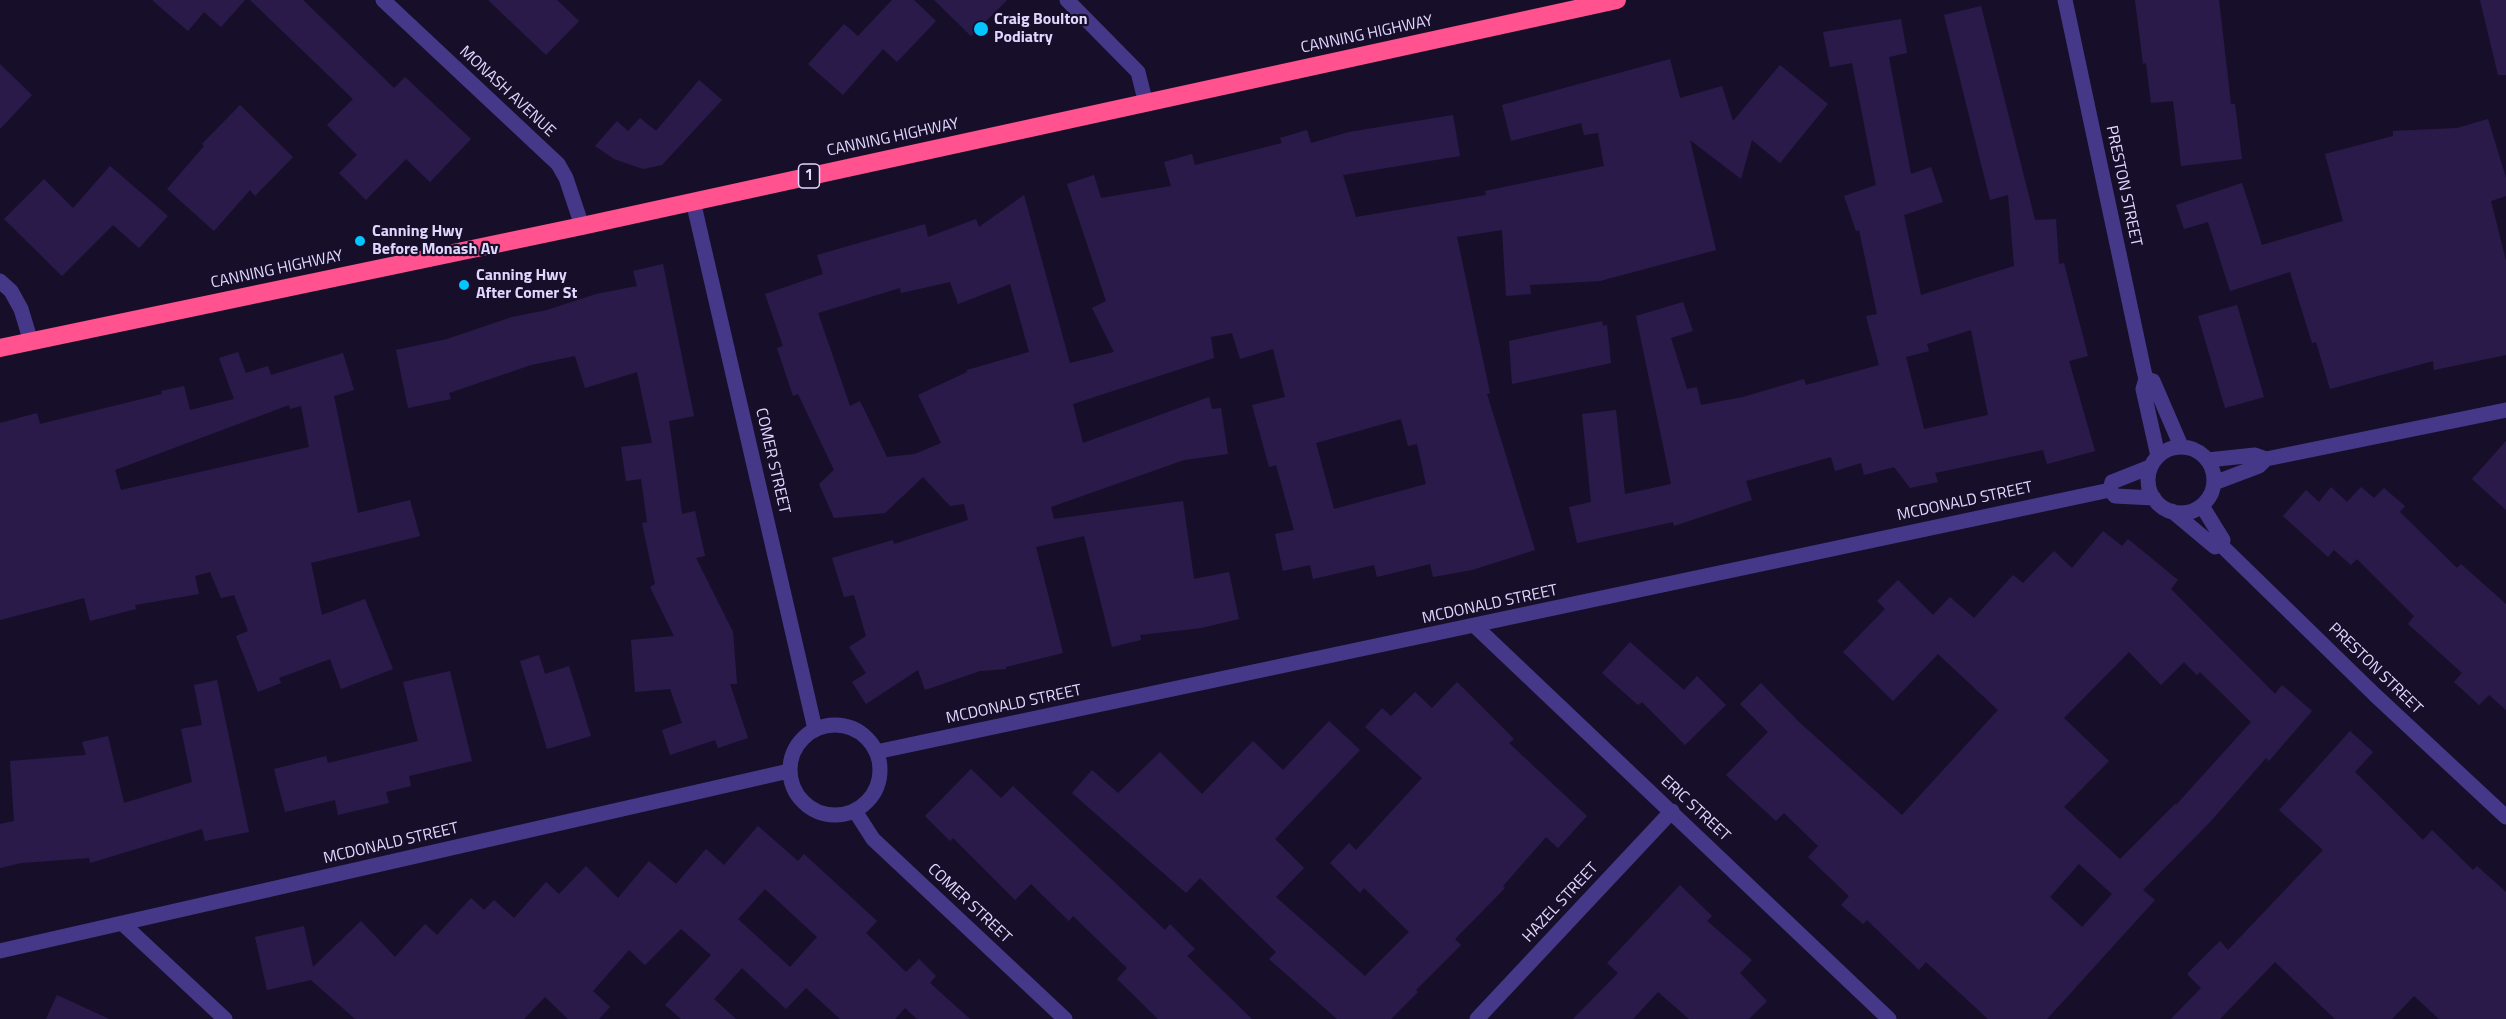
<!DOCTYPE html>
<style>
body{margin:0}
canvas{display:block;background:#170f29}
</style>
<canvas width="2506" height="1019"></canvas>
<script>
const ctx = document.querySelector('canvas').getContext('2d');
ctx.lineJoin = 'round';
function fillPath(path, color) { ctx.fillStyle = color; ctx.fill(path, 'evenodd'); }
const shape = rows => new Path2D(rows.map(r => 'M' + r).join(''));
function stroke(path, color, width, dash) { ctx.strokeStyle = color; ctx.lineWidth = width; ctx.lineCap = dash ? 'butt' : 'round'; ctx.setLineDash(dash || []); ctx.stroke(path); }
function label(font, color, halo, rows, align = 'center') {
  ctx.font = font + ' "Titillium Web",sans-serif'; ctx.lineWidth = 4.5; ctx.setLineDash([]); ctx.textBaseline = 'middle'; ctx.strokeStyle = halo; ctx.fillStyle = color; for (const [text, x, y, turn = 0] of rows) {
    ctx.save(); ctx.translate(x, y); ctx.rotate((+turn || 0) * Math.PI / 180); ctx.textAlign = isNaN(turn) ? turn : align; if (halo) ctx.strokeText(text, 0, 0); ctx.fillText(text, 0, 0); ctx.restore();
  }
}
fillPath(shape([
 [152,0,245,0,221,27,204,12,188,31],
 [250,0,303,0,394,88,405,77,471,139,430,182,406,159,366,200,339,173,357,155,327,125,353,99],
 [488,0,557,0,579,21,546,55],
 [892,0,914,0,936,21,897,62,883,49,843,95,808,64,844,24,858,36],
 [934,0,1007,0,971,36],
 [2135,0,2219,0,2231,104,2235,104,2242,159,2181,166,2173,101,2151,103,2146,63,2143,64],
 [2480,0,2506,0,2506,75,2498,75],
 [1981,6,2035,220,2056,219,2059,264,2064,263,2088,356,2069,361,2095,451,2047,464,2043,450,1935,473,1938,482,1910,488,1894,467,1864,475,1861,463,1835,471,1831,457,1746,481,1752,500,1674,526,1673,522,1577,543,1569,507,1591,502,1582,414,1616,410,1625,494,1671,484,1636,316,1683,302,1693,331,1671,338,1687,389,1697,387,1701,405,1743,397,1804,379,1806,385,1879,365,1866,316,1877,314,1859,230,1856,231,1844,196,1876,185,1852,63,1830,67,1823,32,1901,19,1907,53,1889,57,1911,174,1931,167,1943,202,1904,215,1921,295,2014,266,2008,195,1990,200,1944,15],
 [1971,330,1988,415,1924,429,1906,357,1929,351,1927,344],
 [1670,59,1680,98,1722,86,1733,121,1780,65,1828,104,1780,163,1752,140,1741,179,1690,140,1716,250,1600,281,1530,285,1531,294,1506,296,1502,230,1457,237,1490,393,1487,394,1535,550,1472,570,1433,577,1430,564,1377,577,1374,565,1313,579,1310,565,1283,571,1275,534,1294,530,1276,465,1269,467,1252,405,1285,397,1273,349,1240,359,1232,333,1211,337,1214,358,1073,404,1083,443,1209,397,1212,409,1221,408,1228,454,1184,460,1051,507,1054,519,1183,501,1194,579,1229,572,1239,619,1201,628,1140,635,1141,640,1112,647,1084,536,1036,547,1063,653,1006,667,1006,669,980,671,925,690,918,670,866,704,852,682,866,673,849,647,866,636,854,595,844,597,832,558,893,540,894,544,968,520,964,504,950,506,923,477,885,513,834,518,819,484,834,470,798,394,793,396,777,348,783,346,765,294,823,274,817,255,925,224,928,237,976,219,979,227,1024,195,1070,363,1114,352,1092,308,1106,301,1067,184,1094,175,1101,198,1171,186,1164,162,1192,154,1195,165,1282,143,1280,138,1307,130,1311,143,1349,132,1453,115,1460,156,1343,175,1356,217,1486,195,1485,191,1604,166,1598,133,1584,135,1581,123,1511,141,1502,105],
 [950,282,958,304,1010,284,1029,352,967,370,967,372,918,395,941,443,915,454,887,457,860,401,850,406,818,313,900,288,901,293],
 [1401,419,1408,446,1417,444,1426,484,1334,509,1316,443],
 [0,64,32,95,0,129],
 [699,80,722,100,662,165,643,169,614,159,595,146,617,121,628,131,640,118,656,131],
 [240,105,293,157,255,196,250,190,214,231,167,189,204,146,202,144],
 [2488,119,2506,178,2506,196,2491,201,2506,261,2506,355,2434,370,2433,361,2330,389,2316,342,2312,343,2290,272,2230,291,2208,222,2184,229,2176,205,2242,183,2262,245,2343,221,2325,154,2393,136,2393,131,2457,128],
 [110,166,168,216,139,248,113,225,62,276,4,219,44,179,73,208],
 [663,264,694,416,669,421,682,514,695,511,705,556,696,558,733,632,737,684,730,684,748,738,718,748,715,740,670,755,662,730,682,723,670,689,635,692,631,640,674,636,650,587,655,584,642,523,647,522,641,479,626,481,621,447,652,443,637,372,585,388,575,356,531,365,449,393,451,399,408,408,396,350,447,339,512,317,547,310,596,294,637,286,633,271],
 [2237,305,2264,397,2225,408,2198,316],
 [1602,321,1603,326,1607,325,1611,363,1512,384,1509,341],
 [238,352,246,373,268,366,271,375,343,353,354,390,334,396,358,513,410,500,420,536,311,563,322,615,365,599,393,669,341,689,330,659,279,678,281,683,258,692,236,636,248,631,234,595,221,598,210,572,195,576,199,594,135,605,136,609,90,621,84,598,0,620,0,423,37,413,40,424,162,394,161,391,184,386,190,410,234,399,219,358],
 [289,405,290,409,301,406,309,447,121,490,115,470],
 [2506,441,2506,510,2472,479],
 [2331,487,2347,502,2361,487,2374,498,2384,488,2405,506,2400,512,2457,568,2461,564,2506,604,2506,710,2489,695,2479,705,2454,682,2462,673,2408,624,2414,616,2357,559,2351,565,2334,550,2328,557,2283,516,2306,490,2319,502],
 [2103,531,2122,546,2128,539,2178,580,2171,589,2275,694,2282,685,2312,711,2269,761,2266,758,2211,821,2143,890,2155,900,2047,1019,1988,1019,1926,962,1919,970,1867,920,1863,924,1841,905,1849,896,1808,857,1818,846,1784,813,1776,821,1726,775,1768,732,1740,704,1761,683,1798,721,1902,815,1998,710,1938,654,1893,701,1843,652,1885,609,1877,601,1898,580,1933,615,1950,597,1974,618,2013,575,2023,583,2054,551,2072,568],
 [2129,652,2161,685,2184,662,2197,675,2200,672,2251,722,2176,805,2175,804,2120,859,2064,807,2109,761,2064,718],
 [2079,864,2112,894,2082,927,2050,897],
 [1630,642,1684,690,1697,676,1726,705,1685,745,1642,702,1638,705,1602,673],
 [539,655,545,674,569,666,591,736,547,749,520,661],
 [450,671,472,761,409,776,411,786,386,792,389,803,338,815,335,800,285,812,274,769,326,756,328,763,418,741,403,682],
 [217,680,249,832,205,841,202,829,90,863,89,858,21,863,0,868,0,824,14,821,10,761,86,755,82,742,108,736,124,803,192,782,181,729,202,725,194,685],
 [1457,682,1514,739,1509,743,1587,816,1558,848,1546,837,1503,886,1505,888,1455,939,1461,945,1416,990,1418,992,1391,1019,1337,1019,1269,959,1276,952,1200,878,1186,893,1072,793,1092,770,1118,793,1160,752,1202,794,1253,741,1283,770,1329,721,1360,750,1275,839,1304,868,1276,897,1365,976,1409,932,1364,888,1360,893,1330,863,1349,843,1356,850,1422,778,1365,727,1382,708,1391,716,1415,692,1432,708],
 [2350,731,2373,752,2355,772,2423,840,2432,830,2473,870,2477,866,2506,892,2506,1019,2439,1019,2414,996,2392,1019,2335,1019,2275,962,2220,1019,2171,1019,2201,988,2187,974,2220,941,2228,950,2323,850,2279,810],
 [971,769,1001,798,1013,786,1165,930,1170,924,1195,949,1187,956,1252,1019,1158,1019,1117,979,1127,968,1073,916,1069,921,1031,884,1015,900,953,838,950,841,925,816],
 [758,826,798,861,804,854,877,921,866,933,906,972,919,959,936,976,930,983,970,1019,917,1019,905,1008,895,1019,840,1019,806,988,786,1009,742,968,714,999,736,1019,681,1019,665,1005,711,955,681,929,645,965,629,950,593,991,610,1007,599,1019,568,1019,545,997,524,1019,355,1019,311,980,267,990,255,937,304,926,313,967,361,921,395,957,425,924,437,935,471,898,484,910,494,900,514,918,546,882,559,894,586,866,618,898,649,861,676,884,706,849,724,865],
 [765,889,817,937,790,967,738,919],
 [1680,885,1712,916,1707,921,1752,960,1740,973,1767,1001,1749,1019,1689,1019,1658,992,1633,1019,1573,1019,1618,973,1607,963],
 [57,995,109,1019,46,1019]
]), '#2a1a4a');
stroke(shape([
 [383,0,558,164,566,178,582,226],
 [1067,0,1138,72,1146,104],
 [2065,0,2144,371,2146,379,2143,389,2158,456],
 [693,201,815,729],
 [0,281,11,291,21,309,31,342],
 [2146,379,2153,381,2181,446],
 '2148 480a33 33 0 1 1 66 0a33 33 0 1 1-66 0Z',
 [2208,460,2255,455,2266,459,2506,410],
 [2214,483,2259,466,2266,459],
 [2110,490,2112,482,2150,467],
 [2110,490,2115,496,2154,498],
 [2202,506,2223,540,2221,545],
 [2172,511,2215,547,2221,545,2375,695,2506,817],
 [1475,626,1889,1019],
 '790 770a45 45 0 1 1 90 0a45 45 0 1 1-90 0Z',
 [876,752,2110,490],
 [855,811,873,839,1065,1019],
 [123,924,225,1019],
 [0,951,789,771],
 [1477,1019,1672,811]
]), '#463889', 15);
stroke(shape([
 [0,348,582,226,1617,0]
]), '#ff528e', 18);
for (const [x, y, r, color] of [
 [981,29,8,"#03c5ff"],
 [360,241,6,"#03c5ff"],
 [464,285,6,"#03c5ff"]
]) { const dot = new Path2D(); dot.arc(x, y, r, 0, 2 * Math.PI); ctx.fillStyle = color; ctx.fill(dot); stroke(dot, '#170f29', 2); }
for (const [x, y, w] of [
 [809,176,21]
]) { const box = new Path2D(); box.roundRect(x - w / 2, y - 12, w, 24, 4.5); ctx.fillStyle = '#170f29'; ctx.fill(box); stroke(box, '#e0d7ff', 1.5); }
label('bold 15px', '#e0d7ff', null, [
 ["1",809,176]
]);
label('bold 16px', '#e0d7ff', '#170f29', [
 ["Craig Boulton",994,20],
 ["Podiatry",994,38],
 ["Canning Hwy",372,232],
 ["Before Monash Av",372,250],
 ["Canning Hwy",476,276],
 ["After Comer St",476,294]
], 'left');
label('16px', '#e0d7ff', '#170f29', [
 ["CANNING HIGHWAY",1367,35,-12],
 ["MONASH AVENUE",507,92,43],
 ["CANNING HIGHWAY",893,138,-12],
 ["PRESTON STREET",2123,186,78],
 ["CANNING HIGHWAY",277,270,-12],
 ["COMER STREET",772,461,77],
 ["MCDONALD STREET",1965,502,-12],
 ["MCDONALD STREET",1490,605,-12],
 ["PRESTON STREET",2375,669,44],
 ["MCDONALD STREET",1014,705,-12],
 ["ERIC STREET",1695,809,43],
 ["MCDONALD STREET",391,844,-13],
 ["HAZEL STREET",1561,903,-47],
 ["COMER STREET",969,904,43]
]);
</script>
